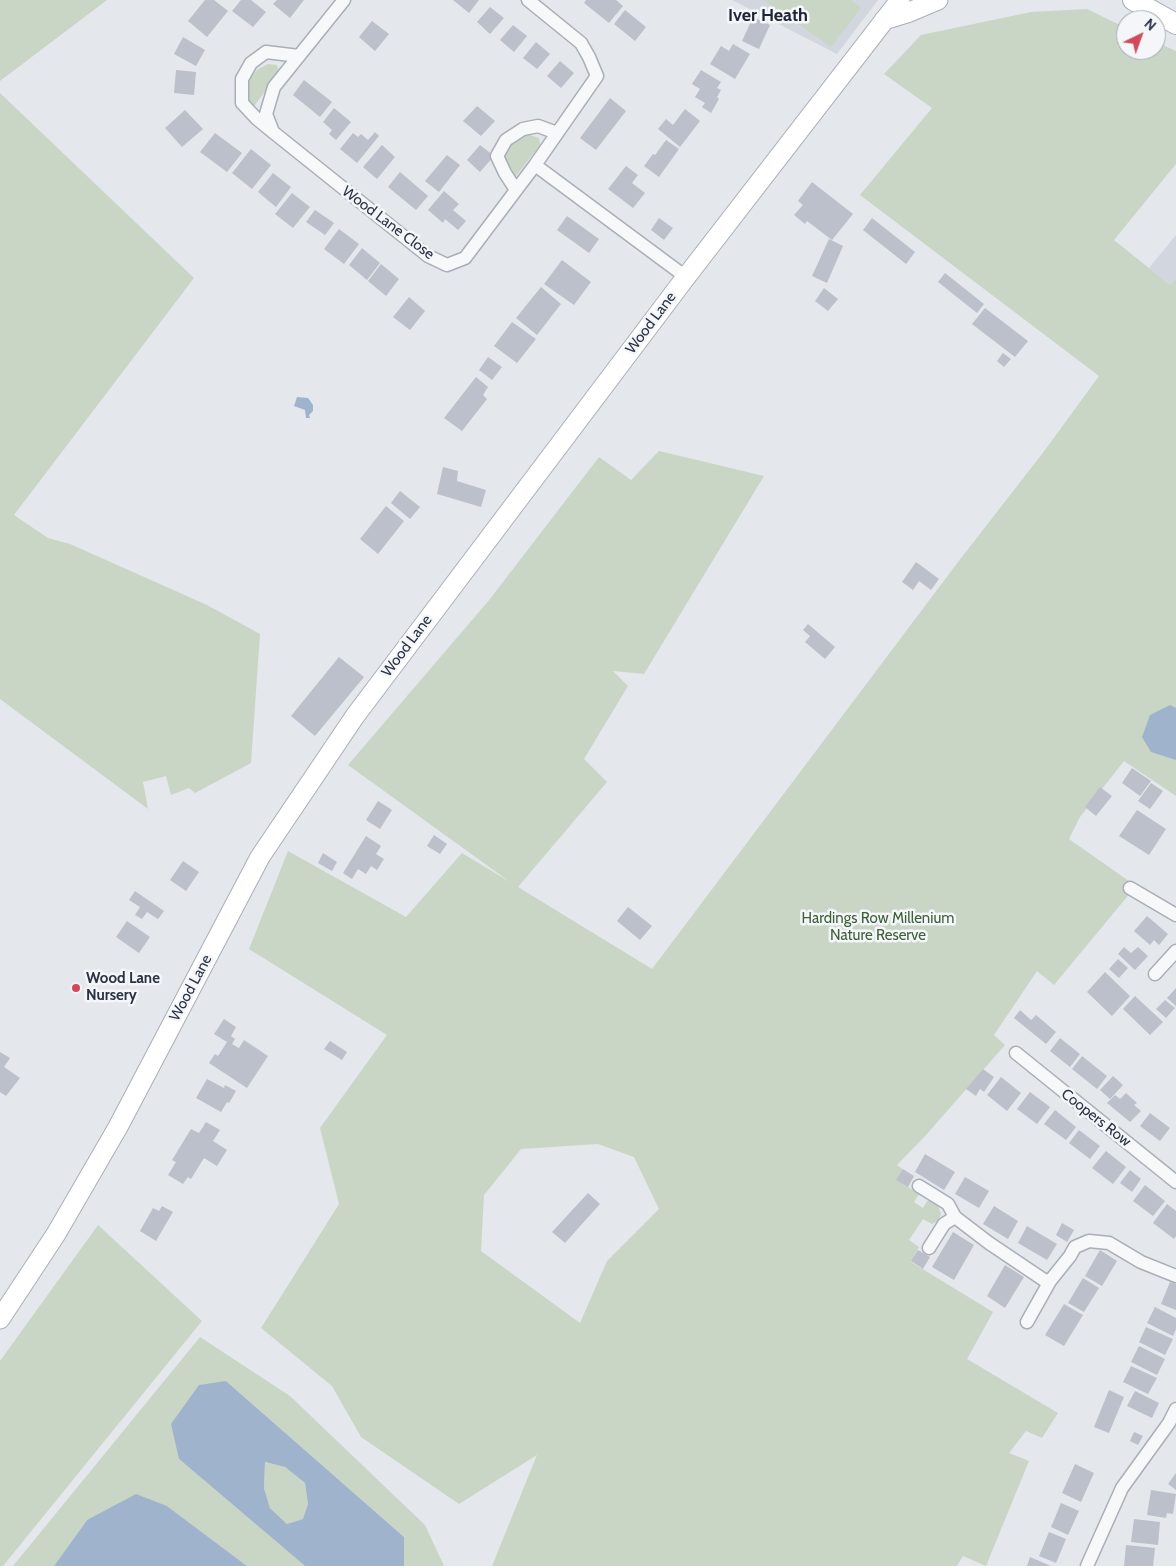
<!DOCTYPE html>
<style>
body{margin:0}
#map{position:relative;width:1176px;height:1566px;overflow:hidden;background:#e4e7ec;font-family:Cabin,sans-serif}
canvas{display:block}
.north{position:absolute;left:1116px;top:10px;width:50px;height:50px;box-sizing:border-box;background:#f4f6f9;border:1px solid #a4a8b1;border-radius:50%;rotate:42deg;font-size:14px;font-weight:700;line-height:20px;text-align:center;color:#2b3445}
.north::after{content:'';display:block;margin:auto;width:18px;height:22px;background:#d1495b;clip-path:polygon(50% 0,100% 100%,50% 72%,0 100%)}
</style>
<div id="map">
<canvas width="1176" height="1566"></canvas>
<div class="north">N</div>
</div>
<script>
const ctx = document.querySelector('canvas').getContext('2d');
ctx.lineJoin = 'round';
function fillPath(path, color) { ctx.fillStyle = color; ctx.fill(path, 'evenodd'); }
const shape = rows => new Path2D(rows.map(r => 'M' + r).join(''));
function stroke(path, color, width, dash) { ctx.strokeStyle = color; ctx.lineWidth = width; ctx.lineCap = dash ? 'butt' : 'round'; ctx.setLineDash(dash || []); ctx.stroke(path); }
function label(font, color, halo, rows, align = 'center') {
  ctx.font = font + ' Cabin,sans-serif'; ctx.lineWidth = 5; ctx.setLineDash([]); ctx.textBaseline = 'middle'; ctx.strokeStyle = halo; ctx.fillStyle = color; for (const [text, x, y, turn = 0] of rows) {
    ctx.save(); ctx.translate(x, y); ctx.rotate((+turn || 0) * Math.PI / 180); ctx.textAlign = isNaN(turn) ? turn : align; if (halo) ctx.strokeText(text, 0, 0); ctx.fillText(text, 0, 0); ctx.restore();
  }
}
fillPath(shape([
 [732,0,878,0,837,54],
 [1176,235,1176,278,1170,285,1149,268]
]), '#d2d6de');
fillPath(shape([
 [0,0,107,0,0,81],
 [764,0,851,0,861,8,831,47],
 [1087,9,1126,28,1126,50,1156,50,1156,42,1176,51,1176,164,1114,240,1170,285,1176,278,1176,796,1124,761,1080,817,1069,839,1136,886,1054,985,1037,971,994,1035,1005,1045,927,1134,897,1165,903,1169,897,1180,919,1194,914,1202,923,1208,928,1200,938,1205,941,1214,938,1221,932,1224,923,1219,909,1240,919,1247,911,1262,993,1312,967,1359,1058,1413,1042,1438,1026,1431,1009,1453,1029,1461,986,1566,963,1556,957,1566,492,1566,537,1455,459,1504,361,1437,332,1386,261,1328,339,1204,320,1128,387,1035,249,949,288,851,406,917,462,853,510,882,348,765,490,599,599,457,631,480,659,451,764,476,644,674,613,671,628,686,584,759,607,782,518,887,652,969,955,566,1045,450,1099,376,860,195,932,108,884,74,921,35,1031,12],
 [598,1144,634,1157,659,1209,607,1261,580,1323,481,1251,484,1195,521,1149],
 [268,64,277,65,279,73,254,106,247,101,245,91,249,79,258,69],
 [0,93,194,278,14,515,48,538,70,544,207,605,260,634,251,763,195,793,189,788,171,795,166,776,143,782,148,809,0,699],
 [519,134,530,135,539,138,540,145,516,176,510,176,505,169,503,147],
 [98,1225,202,1321,3,1566,0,1566,0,1361],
 [200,1337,290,1396,425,1525,444,1566,404,1566,404,1537,226,1381,179,1459,305,1566,247,1566,167,1506,87,1520,54,1566,13,1566],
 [265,1462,285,1467,305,1483,308,1504,304,1519,287,1524,270,1508,264,1488]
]), '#c9d6c5');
fillPath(shape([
 [297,397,308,398,313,405,313,411,309,415,310,418,306,418,305,410,294,406],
 [1170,705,1176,708,1176,760,1151,752,1142,737,1150,715],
 [226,1381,404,1537,404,1566,305,1566,179,1459,171,1424,199,1385],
 [265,1462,285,1467,305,1483,308,1504,303,1519,287,1524,270,1508,264,1488],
 [136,1494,167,1506,247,1566,54,1566,87,1520]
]), '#9fb4cc');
fillPath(shape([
 [205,0,214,0,228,11,207,37,188,21],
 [241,0,251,0,266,12,253,27,232,11],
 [277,0,304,0,290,18,273,4],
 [453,0,479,0,469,13],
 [586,0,616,0,623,6,609,23,584,3],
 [490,7,504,18,490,34,477,22],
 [625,10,646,27,635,41,614,24],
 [753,17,770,25,759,49,742,41],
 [372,21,389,34,375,51,359,37],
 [513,25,527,36,514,52,500,40],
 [183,37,205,50,196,66,174,54],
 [536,42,550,54,537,69,523,58],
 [733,44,750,54,735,79,710,64,721,46,729,51],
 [560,61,574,73,561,88,547,76],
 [176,70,196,72,194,95,174,93],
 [701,70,721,82,717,88,721,90,717,97,719,99,711,113,702,107,705,103,695,97,700,89,692,84],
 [304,80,332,102,320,117,293,95],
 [610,98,626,111,596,150,580,138],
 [477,106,495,121,481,136,463,121],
 [334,108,351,122,336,140,329,134,332,130,323,122],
 [685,109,700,121,680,147,658,129,666,119,673,125],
 [185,110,203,129,182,147,165,128],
 [375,132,379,136,357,163,340,149,353,133,358,137,361,134,368,140],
 [215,133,242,153,227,172,200,152],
 [666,140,679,149,659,177,644,166,653,154,655,155],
 [382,145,395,157,377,179,363,167],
 [480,145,494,156,480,172,467,160],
 [251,149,271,165,252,189,232,173],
 [447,155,460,165,439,192,425,181],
 [626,166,638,175,632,183,645,193,633,208,608,189],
 [400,172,428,196,416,210,388,187],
 [273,173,291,187,276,207,258,192],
 [812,182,853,214,832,240,807,221,805,224,794,215,803,205,798,201],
 [444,191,459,204,453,210,466,221,458,230,445,219,443,223,428,210],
 [292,193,310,207,293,228,275,214],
 [315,210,334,223,325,235,306,222],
 [567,216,599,239,589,253,557,230],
 [659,218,673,228,664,240,651,230],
 [872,218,915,252,906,264,863,230],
 [339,229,359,244,344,264,324,249],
 [829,239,843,246,827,283,812,276],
 [362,248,380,263,367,280,349,265],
 [562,260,591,282,574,305,544,284],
 [381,264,399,279,386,296,368,281],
 [945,273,984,304,977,313,938,282],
 [541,287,561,304,537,335,516,318],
 [824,288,838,299,828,311,815,301],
 [409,297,425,311,410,330,393,317],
 [985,308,1028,341,1015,357,972,324],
 [512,322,536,339,517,363,494,346],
 [1003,353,1011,359,1004,367,997,361],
 [488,357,502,367,492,380,479,370],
 [476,377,488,387,483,395,487,399,462,431,444,418],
 [443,467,458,471,457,481,486,490,481,507,437,494],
 [400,491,420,507,410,519,391,503],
 [386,506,404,521,378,554,360,539],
 [916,562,939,579,931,590,919,581,913,590,902,582],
 [808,624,835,647,825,659,805,642,810,636,803,630],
 [339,657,364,677,315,736,291,716],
 [1132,768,1151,781,1140,796,1122,783],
 [1151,783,1163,791,1150,809,1138,801],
 [1100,787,1112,796,1096,816,1085,807],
 [378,801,392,810,380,829,366,820],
 [1137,810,1166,829,1149,855,1119,836],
 [434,835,447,844,440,854,427,846],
 [366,836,381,846,376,854,384,859,377,870,371,866,366,874,358,869,352,879,343,873],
 [323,853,337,862,332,871,318,863],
 [183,861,199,872,186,891,170,880],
 [135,891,164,911,158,919,147,912,142,919,135,915,140,907,129,900],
 [628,907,652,926,640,940,617,921],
 [1147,916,1168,934,1159,945,1154,940,1150,945,1134,931],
 [127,921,150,937,139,953,116,937],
 [1124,947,1131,953,1138,947,1148,956,1135,970,1118,954],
 [1118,959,1128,968,1119,978,1109,969],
 [1105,972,1130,996,1112,1016,1087,992],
 [1176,988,1176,1006,1167,998],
 [1135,996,1163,1022,1150,1035,1123,1009],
 [1165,1000,1175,1008,1166,1018,1156,1009],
 [1020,1010,1031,1020,1036,1015,1056,1032,1046,1044,1014,1018],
 [224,1019,236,1027,231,1036,235,1039,232,1044,239,1048,244,1040,268,1056,247,1088,209,1063,215,1054,218,1056,227,1042,214,1034],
 [1060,1038,1080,1054,1070,1067,1050,1051],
 [330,1041,347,1052,342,1060,324,1049],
 [0,1052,10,1058,4,1067,20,1078,6,1096,0,1092],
 [1082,1056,1107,1076,1097,1089,1072,1069],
 [983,1069,994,1077,984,1092,980,1089,976,1096,966,1089],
 [1113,1076,1123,1085,1110,1099,1100,1090],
 [1001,1077,1021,1093,1007,1111,987,1095],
 [207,1079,224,1088,225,1085,236,1091,229,1103,227,1102,221,1112,196,1098],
 [1030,1092,1050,1107,1037,1124,1017,1109],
 [1126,1093,1137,1103,1134,1105,1141,1111,1130,1122,1107,1103,1115,1095,1120,1099],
 [1055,1110,1076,1127,1066,1140,1044,1124],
 [1150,1113,1170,1128,1160,1141,1140,1126],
 [206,1122,220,1130,213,1141,227,1150,217,1166,204,1158,191,1179,188,1177,183,1184,168,1175,176,1162,172,1160,191,1129,199,1133],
 [1079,1130,1100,1146,1090,1159,1069,1143],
 [1106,1151,1126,1167,1113,1184,1092,1168],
 [925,1154,955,1172,944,1190,915,1172],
 [903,1169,914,1176,908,1187,896,1180],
 [1130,1170,1141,1179,1132,1192,1120,1183],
 [965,1177,989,1191,979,1208,955,1194],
 [1145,1185,1165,1201,1153,1216,1133,1201],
 [588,1193,600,1204,565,1243,552,1232],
 [1167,1204,1176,1211,1176,1236,1174,1239,1153,1223],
 [162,1206,173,1212,156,1241,140,1231,153,1208,159,1211],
 [994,1206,1018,1221,1008,1239,983,1224],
 [1062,1223,1074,1230,1067,1242,1056,1235],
 [1027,1226,1057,1244,1047,1260,1018,1243],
 [953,1232,974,1245,954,1280,932,1267],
 [918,1250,930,1257,923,1269,911,1261],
 [1100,1250,1117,1261,1102,1286,1085,1276],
 [1005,1265,1024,1277,1005,1308,987,1296],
 [1083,1278,1099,1288,1084,1312,1068,1303],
 [1170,1282,1176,1284,1176,1310,1161,1304],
 [1064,1304,1083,1315,1064,1346,1045,1335],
 [1155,1307,1176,1318,1176,1329,1173,1336,1147,1323],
 [1146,1327,1173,1339,1165,1355,1139,1342],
 [1139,1346,1165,1359,1157,1375,1131,1362],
 [1131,1366,1157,1378,1148,1394,1123,1382],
 [1109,1390,1124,1397,1109,1433,1094,1427],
 [1135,1391,1159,1403,1152,1418,1127,1406],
 [1134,1432,1143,1436,1138,1445,1130,1441],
 [1075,1464,1094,1473,1081,1502,1062,1493],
 [1176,1473,1176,1490,1168,1484],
 [1151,1490,1176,1494,1173,1514,1167,1513,1166,1518,1147,1515],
 [1061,1503,1079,1511,1068,1535,1051,1527],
 [1134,1519,1160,1522,1158,1545,1131,1542],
 [1049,1532,1066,1539,1056,1563,1039,1556],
 [1126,1545,1155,1548,1153,1566,1124,1566],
 [1030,1557,1051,1566,1027,1566]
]), '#bbc0ca');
const street = shape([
 [344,0,274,87,266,114,273,132,428,256,447,265,465,258,535,165,597,76,589,57,581,43,528,0],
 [273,132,256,118,242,103,242,79,251,63,266,52,299,56],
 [535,165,686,277],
 [516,190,505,173,497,156,506,140,523,129,538,126,557,133],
 [1130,888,1176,915],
 [1155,974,1176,951],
 [1016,1053,1176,1182],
 [919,1186,948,1204,955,1217,989,1243,1044,1280,1050,1281],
 [929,1248,944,1224,955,1217],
 [1027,1322,1050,1281,1070,1256,1075,1247,1089,1241,1109,1243,1141,1262,1176,1276],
 [1087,1566,1122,1488,1169,1423,1176,1409]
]);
const secondary = shape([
 [884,20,907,13,938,0],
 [0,1319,56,1234,118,1127,260,857,355,716,686,277,900,0]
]);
const primary = shape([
 [1133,0,1176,24]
]);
stroke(street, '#a9aeb7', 15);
stroke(secondary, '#a9aeb7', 21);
stroke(primary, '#a3abb8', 22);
stroke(street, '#f7f8fa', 12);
stroke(secondary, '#fff', 19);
stroke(primary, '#fff', 20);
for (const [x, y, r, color] of [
 [76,988,5,"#d1495b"]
]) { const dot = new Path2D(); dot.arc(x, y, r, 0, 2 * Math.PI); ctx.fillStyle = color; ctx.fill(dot); stroke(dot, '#f4f6f9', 2); }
label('15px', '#2b3445', '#f4f6f9', [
 ["Wood Lane Close",388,223,37],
 ["Wood Lane",651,323,-53],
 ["Wood Lane",407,646,-53],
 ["Wood Lane",191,988,-62],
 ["Coopers Row",1096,1118,38]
]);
label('15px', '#3f6138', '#f4f6f9', [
 ["Hardings Row Millenium",878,919],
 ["Nature Reserve",878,936]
]);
label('bold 15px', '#2b3445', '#f4f6f9', [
 ["Wood Lane",86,979],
 ["Nursery",86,996]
], 'left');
label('bold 18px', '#1d2536', '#f4f6f9', [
 ["Iver Heath",768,16]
]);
</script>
